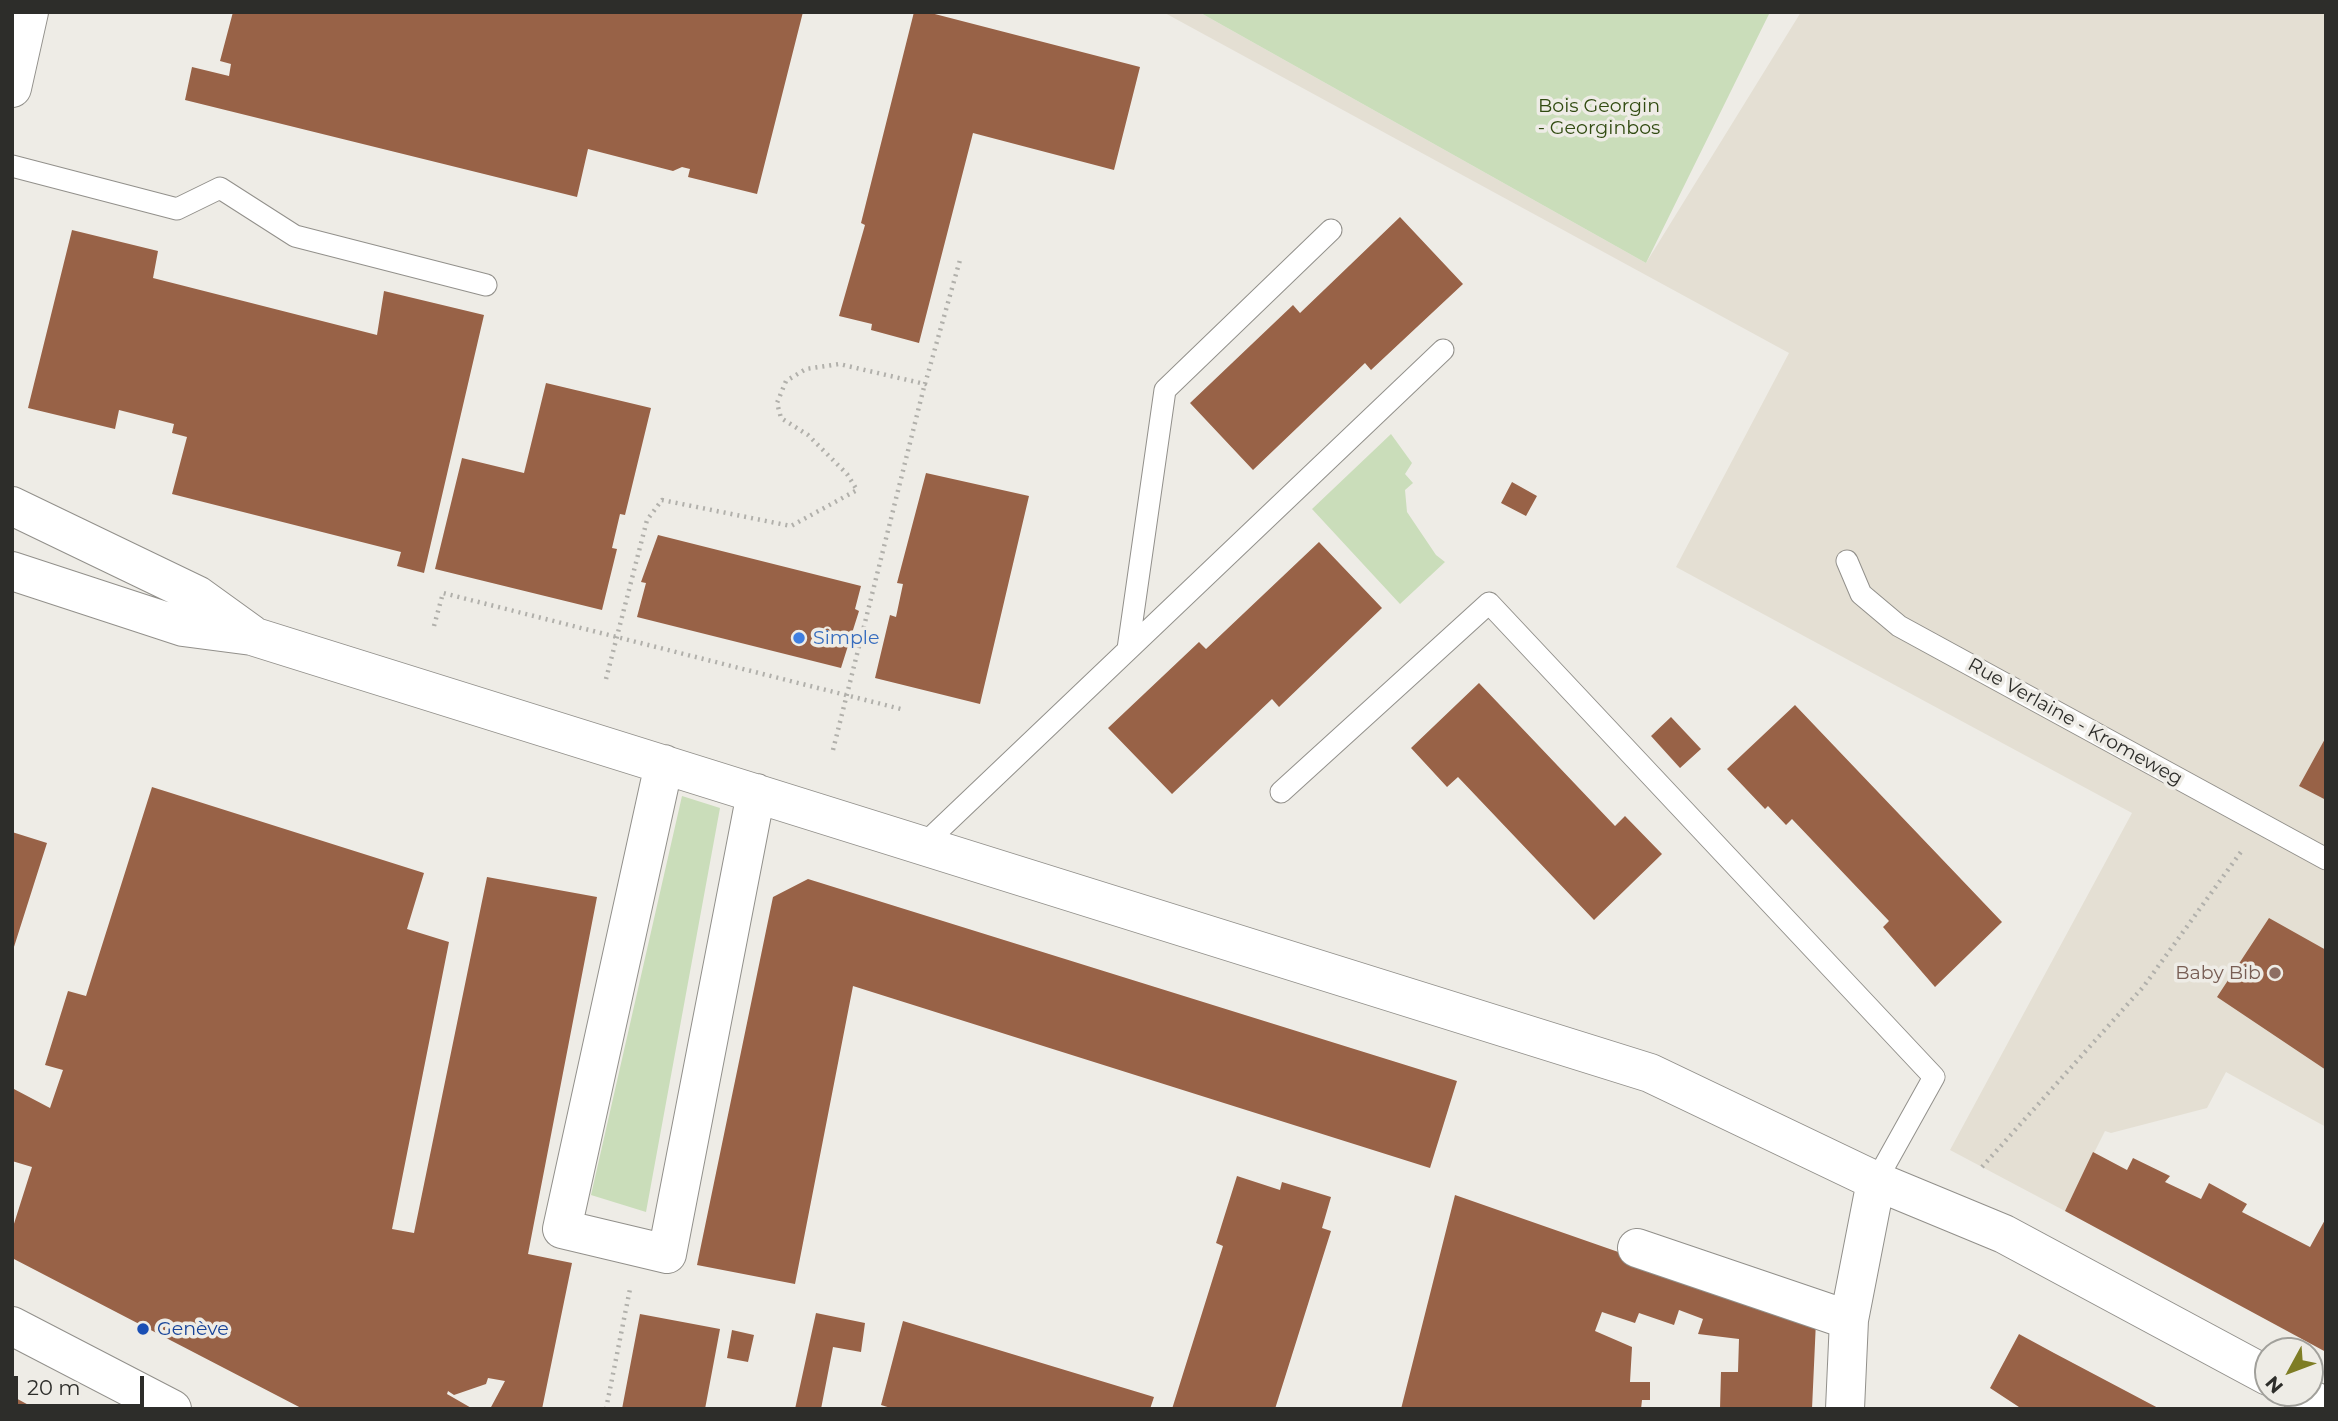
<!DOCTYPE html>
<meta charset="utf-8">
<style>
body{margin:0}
#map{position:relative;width:2338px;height:1421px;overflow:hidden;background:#eeece6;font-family:Montserrat,sans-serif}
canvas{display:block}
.frame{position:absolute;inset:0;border:14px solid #2d2d2a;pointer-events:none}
.north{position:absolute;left:2254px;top:1337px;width:70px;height:70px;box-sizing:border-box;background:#eeece6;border:2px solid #a1a09b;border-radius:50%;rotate:229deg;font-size:19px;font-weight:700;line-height:28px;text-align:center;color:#2d2d2a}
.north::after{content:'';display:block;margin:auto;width:24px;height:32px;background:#7e7d25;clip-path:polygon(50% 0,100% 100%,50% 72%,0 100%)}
.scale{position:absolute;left:14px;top:1376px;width:130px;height:32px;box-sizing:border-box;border:4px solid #2d2d2a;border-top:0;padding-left:9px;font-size:21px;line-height:24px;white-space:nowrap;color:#2d2d2a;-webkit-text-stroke:5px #eeece6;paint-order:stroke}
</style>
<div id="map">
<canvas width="2338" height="1421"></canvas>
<div class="frame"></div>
<div class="north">N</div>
<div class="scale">20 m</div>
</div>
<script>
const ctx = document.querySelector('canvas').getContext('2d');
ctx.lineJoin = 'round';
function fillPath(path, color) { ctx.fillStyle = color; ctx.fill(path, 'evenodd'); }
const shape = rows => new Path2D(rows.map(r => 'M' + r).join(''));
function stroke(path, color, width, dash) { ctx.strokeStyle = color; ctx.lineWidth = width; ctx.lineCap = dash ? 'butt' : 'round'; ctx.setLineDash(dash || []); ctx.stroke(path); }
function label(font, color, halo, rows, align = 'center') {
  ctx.font = font + ' Montserrat,sans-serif'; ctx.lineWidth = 7; ctx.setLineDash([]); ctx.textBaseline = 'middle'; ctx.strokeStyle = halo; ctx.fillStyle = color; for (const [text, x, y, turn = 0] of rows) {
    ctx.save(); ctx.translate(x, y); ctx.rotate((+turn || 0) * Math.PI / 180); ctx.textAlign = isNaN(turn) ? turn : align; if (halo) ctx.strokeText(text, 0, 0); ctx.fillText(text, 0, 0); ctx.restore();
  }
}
fillPath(shape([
 [1163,12,1199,12,1646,263,1801,12,2326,12,2326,1127,2226,1072,2207,1108,2111,1133,2105,1131,2065,1211,1950,1150,2132,813,1676,567,1789,353]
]), '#e4dfd3');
fillPath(shape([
 [1199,12,1770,12,1646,263],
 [1391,434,1412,463,1405,474,1413,483,1405,490,1407,512,1436,555,1445,562,1400,604,1312,509],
 [682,796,720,808,646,1212,591,1195]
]), '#caddba');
fillPath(shape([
 [233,12,803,12,757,194,688,177,690,169,682,167,673,171,588,149,577,197,185,100,192,67,229,76,231,64,220,61],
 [914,12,927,12,1140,67,1114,170,973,133,919,343,871,330,872,324,839,316,865,225,861,223],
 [1400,217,1463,284,1371,370,1365,363,1253,470,1190,403,1293,305,1300,313],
 [72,230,158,251,153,278,377,335,384,291,484,315,424,573,397,566,401,552,172,494,187,437,172,433,174,424,119,410,115,429,28,408],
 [546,383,651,408,625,515,620,514,612,548,617,549,602,610,435,569,462,458,524,473],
 [926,473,1029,496,980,704,875,678,890,615,896,617,903,584,897,583],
 [1512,482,1537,496,1526,516,1501,503],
 [658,535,861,586,855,609,859,611,841,668,637,617,646,583,641,582],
 [1319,542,1382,608,1279,707,1272,699,1172,794,1108,728,1199,642,1206,649],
 [1479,683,1615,826,1625,816,1662,854,1594,920,1458,777,1447,787,1411,748],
 [1795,705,2002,922,1935,987,1883,927,1889,921,1792,819,1786,825,1768,806,1765,809,1727,769],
 [1671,717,1701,749,1680,768,1651,736],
 [2326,737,2326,800,2299,786],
 [152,787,424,873,407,929,449,942,392,1229,414,1233,487,877,597,897,528,1254,572,1263,542,1409,490,1409,505,1381,488,1378,486,1384,454,1395,448,1391,447,1394,473,1409,303,1409,12,1258,12,1230,32,1167,12,1161,12,1088,50,1108,63,1070,45,1065,68,991,86,996],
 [12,832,47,843,13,950,12,950],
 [808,879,1457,1081,1430,1168,853,986,795,1284,697,1265,773,897],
 [2269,918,2326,950,2326,1070,2217,997],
 [2093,1152,2127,1170,2133,1158,2170,1176,2165,1182,2201,1199,2209,1183,2247,1204,2242,1212,2310,1247,2326,1218,2326,1352,2065,1211],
 [1237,1176,1280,1190,1282,1182,1331,1197,1322,1228,1331,1231,1275,1409,1172,1409,1223,1246,1216,1243],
 [1455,1195,1816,1321,1812,1409,1720,1409,1721,1372,1738,1372,1739,1339,1698,1334,1703,1319,1679,1310,1674,1325,1639,1313,1635,1323,1602,1312,1595,1331,1632,1347,1630,1382,1650,1382,1650,1400,1642,1400,1641,1409,1401,1409],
 [816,1313,865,1323,861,1352,833,1347,821,1409,795,1409],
 [640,1314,720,1329,705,1409,622,1409],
 [903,1321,1154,1397,1150,1409,894,1409,881,1405],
 [732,1330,754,1335,748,1362,727,1358],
 [2019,1334,2054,1353,2160,1409,2022,1409,1990,1388],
 [12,1396,36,1409,12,1409]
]), '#986247');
const lane = shape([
 [12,166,177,209,220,188,295,236,486,285],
 [1847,561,1861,594,1899,626,2326,859],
 [1128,649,1165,390,1331,230],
 [1281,792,1489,603,1934,1077,1876,1181],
 [922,846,1443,350]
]);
const street = shape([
 [12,506,197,595,251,634],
 [12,571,183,627,252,636,1650,1073,1876,1181,2004,1234,2268,1376],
 [664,764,562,1229,667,1254,756,793],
 [1637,1248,1849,1320],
 [2299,1393,2326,1407],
 [1845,1409,1849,1320,1876,1181]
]);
const secondary = shape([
 [12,88,29,12]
]);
const primary = shape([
 [12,1326,172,1409]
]);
stroke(lane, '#92908b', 23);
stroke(street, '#92908b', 40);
stroke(secondary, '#92908b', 40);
stroke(primary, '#92908b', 40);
stroke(shape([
 [434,626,443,593,901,709],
 [606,679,647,520,662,500,791,526,857,490,847,474,808,435,781,418,777,403,786,381,806,369,839,364,925,384,960,260],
 [833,750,925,383],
 [1982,1167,2144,986,2243,849],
 [606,1409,630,1289]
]), '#b1b0ab', 4.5, [2, 5]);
stroke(lane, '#fff', 21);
stroke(street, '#fff', 38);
stroke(secondary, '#fff', 38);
stroke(primary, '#fff', 38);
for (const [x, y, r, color] of [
 [799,638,7,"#3f7fe0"],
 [2275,973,7,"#8d6e63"],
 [143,1329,7,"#1a4fb4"]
]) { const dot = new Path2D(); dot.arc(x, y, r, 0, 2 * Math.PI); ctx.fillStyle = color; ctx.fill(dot); stroke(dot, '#eeece6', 2.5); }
label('19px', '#314b11', '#eeece6', [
 ["Bois Georgin",1599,106],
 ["- Georginbos",1599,128]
]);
label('19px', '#366cbe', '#eeece6', [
 ["Simple",813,638]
], 'left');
label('19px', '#2d2d2a', '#eeece6', [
 ["Rue Verlaine - Kromeweg",2075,722,29]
]);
label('19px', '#785e54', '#eeece6', [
 ["Baby Bib",2261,973]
], 'right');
label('19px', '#164399', '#eeece6', [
 ["Genève",157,1329]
], 'left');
</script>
